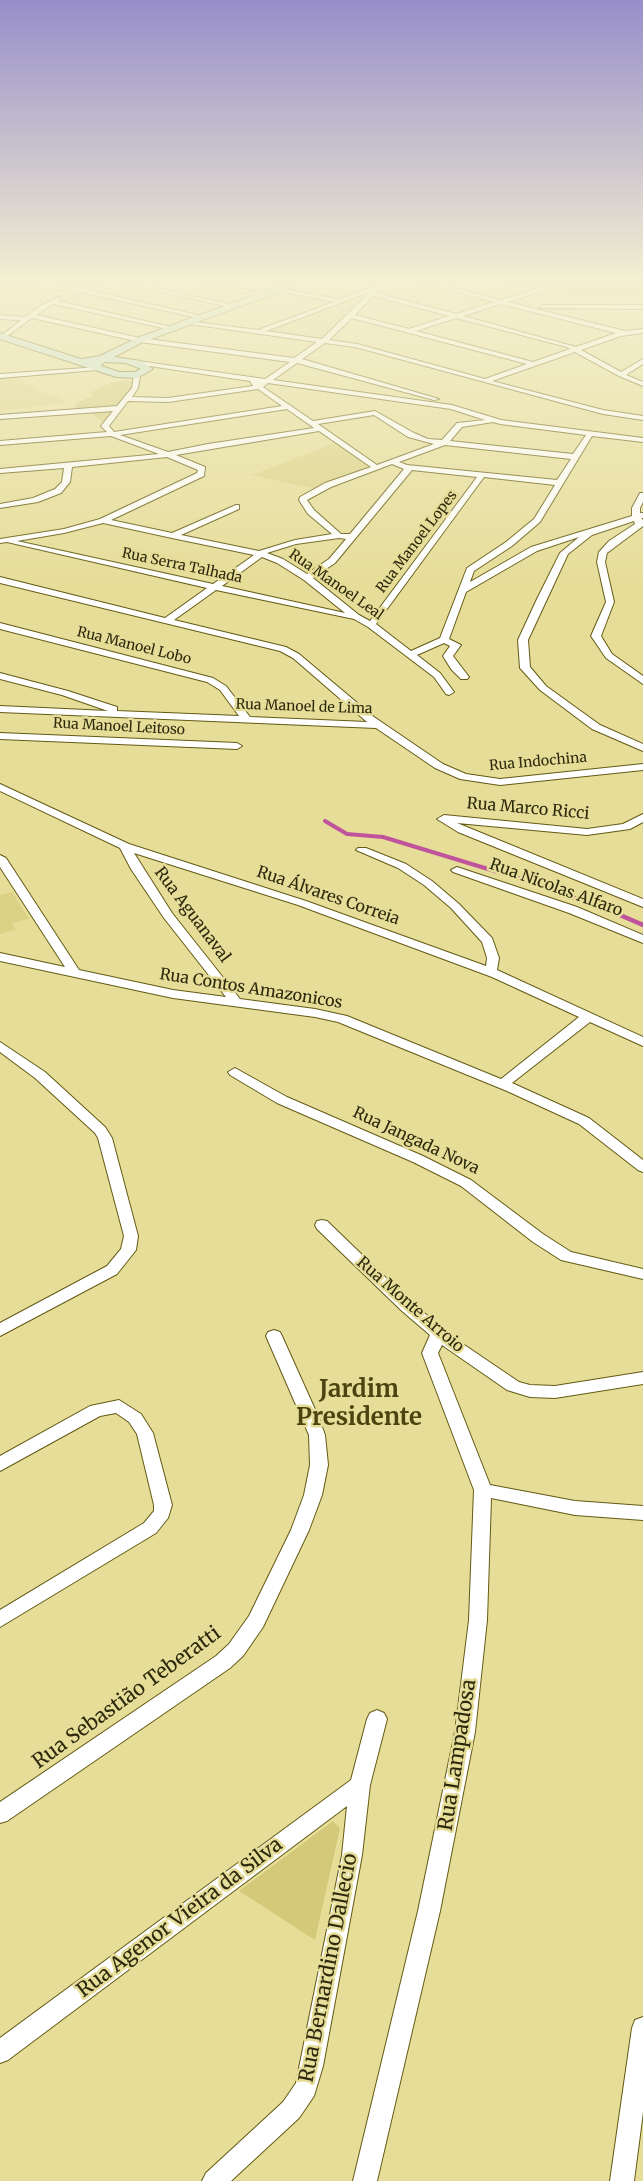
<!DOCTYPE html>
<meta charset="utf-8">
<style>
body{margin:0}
canvas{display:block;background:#e6dd99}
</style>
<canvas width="643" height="2181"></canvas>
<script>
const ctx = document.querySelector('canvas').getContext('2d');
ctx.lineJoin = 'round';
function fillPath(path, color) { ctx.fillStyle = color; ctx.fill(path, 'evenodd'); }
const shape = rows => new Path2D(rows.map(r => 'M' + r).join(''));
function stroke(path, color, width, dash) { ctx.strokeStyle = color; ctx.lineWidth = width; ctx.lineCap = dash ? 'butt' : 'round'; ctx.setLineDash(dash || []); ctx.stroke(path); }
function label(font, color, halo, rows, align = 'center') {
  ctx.font = font + ' Merriweather,serif'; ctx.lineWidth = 5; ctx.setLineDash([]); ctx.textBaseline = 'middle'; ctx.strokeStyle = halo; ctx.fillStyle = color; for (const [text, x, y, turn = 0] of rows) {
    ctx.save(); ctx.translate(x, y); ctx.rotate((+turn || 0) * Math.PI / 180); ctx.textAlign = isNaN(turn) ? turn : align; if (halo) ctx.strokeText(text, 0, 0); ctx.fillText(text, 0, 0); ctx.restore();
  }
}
fillPath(shape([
 [368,292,323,339,263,332],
 [0,377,14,377,35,389,69,402,0,411],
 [337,442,372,466,316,489,252,475],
 [12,892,29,919,12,923,16,930,0,934,0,895]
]), '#dcd286');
fillPath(shape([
 [127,380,135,385,105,425,88,410,75,410,75,404,94,395,88,394,112,382],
 [333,1821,340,1828,315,1940,239,1891]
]), '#d4c978');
stroke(shape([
 [325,821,347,834,383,837,534,883,610,911]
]), '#bf549c', 4);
stroke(shape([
 [606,909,643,925]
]), '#bf549c', 4.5);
const street = shape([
 [0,279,80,288,206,317,203,319,80,292,0,283,0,279],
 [63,279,87,279,101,282,98,284,63,279],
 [105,279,117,279,237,306,234,308,105,279],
 [185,279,197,279,266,295,263,297,185,279],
 [265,279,277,279,294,284,291,286,265,279],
 [383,279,389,279,376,293,456,314,494,302,407,279,418,279,501,300,549,285,551,288,508,302,625,331,643,329,643,333,621,336,581,350,621,372,643,359,643,364,626,375,643,382,643,386,619,376,575,352,492,381,603,410,643,416,643,420,603,414,355,347,325,343,302,359,439,399,434,400,297,363,273,380,452,405,501,420,643,438,643,442,592,436,540,522,512,546,474,571,470,582,531,547,632,516,632,508,640,493,643,493,643,502,640,508,640,513,643,513,643,518,641,518,643,520,643,526,607,553,605,562,614,602,601,636,612,654,643,676,643,684,606,658,591,636,606,602,597,562,599,552,609,541,635,524,634,521,592,535,568,554,528,640,530,667,546,686,600,725,643,744,643,751,592,729,540,690,520,668,518,640,537,599,560,553,579,537,537,551,466,592,449,639,461,645,453,656,469,677,467,679,461,679,451,669,443,656,450,646,444,643,417,655,440,673,454,692,449,695,446,694,434,677,368,627,354,619,216,590,174,620,286,647,299,654,374,717,443,764,466,774,500,779,643,764,643,770,500,785,460,779,435,768,376,728,0,712,0,706,108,711,62,695,0,679,0,673,68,691,117,707,117,711,239,716,220,690,207,682,0,629,0,623,213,678,226,686,250,717,367,722,293,658,280,651,0,583,0,577,165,618,207,588,7,542,0,543,0,539,64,529,100,519,197,473,198,470,167,457,72,467,70,482,61,493,38,502,0,508,0,504,33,498,55,489,62,482,64,468,0,473,0,469,159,454,111,436,0,445,0,441,107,432,101,426,113,411,0,419,0,415,117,406,132,388,134,375,137,373,140,375,138,388,132,397,168,398,253,386,250,381,136,364,138,361,265,379,290,362,140,342,32,318,3,339,1,336,21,320,0,319,0,315,25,317,42,305,58,297,61,299,58,301,175,328,172,330,53,304,36,315,140,338,294,358,317,342,183,323,186,321,258,330,334,302,279,291,277,288,340,299,376,286,383,279],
 [370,292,322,339,266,331,370,292],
 [373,296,449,316,409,329,355,315,373,296],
 [501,304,616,333,576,347,463,316,501,304],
 [352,318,527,364,485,379,357,344,329,340,352,318],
 [456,318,567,347,570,349,533,362,416,331,456,318],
 [268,383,451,409,485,420,457,423,442,440,428,439,414,433,375,411,313,421,263,387,268,383],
 [258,389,282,406,114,432,109,426,128,401,168,402,258,389],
 [287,409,314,428,208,444,168,452,120,435,287,409],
 [374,415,408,437,434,444,377,465,318,424,374,415],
 [493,422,500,424,586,435,573,454,450,441,462,427,493,422],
 [319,431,371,467,325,483,300,497,299,500,308,514,332,534,295,540,259,551,181,535,239,509,239,505,236,505,172,533,111,520,204,476,205,467,176,455,319,431],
 [445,445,571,459,557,480,407,465,399,462,445,445],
 [392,464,404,469,350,534,341,534,314,510,307,500,331,487,392,464],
 [412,470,477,477,370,621,359,615,313,578,335,563,412,470],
 [484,477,555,485,534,519,506,542,467,568,440,638,411,651,376,624,484,477],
 [103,523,172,538,254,555,213,584,17,541,64,533,103,523],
 [339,538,346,539,329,559,307,574,283,559,267,553,296,544,339,538],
 [262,557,277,563,304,580,345,613,222,586,262,557],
 [542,305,643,305,643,309,540,308,542,305],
 [99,367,97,370,0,378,0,374,99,367],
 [0,733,237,743,242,746,237,749,0,739,0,733],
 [0,784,129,844,306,901,486,966,487,958,482,942,451,908,424,885,398,868,356,850,358,848,366,848,406,864,432,881,459,904,492,938,499,958,497,970,643,1037,643,1046,590,1022,512,1083,589,1118,643,1160,643,1172,638,1170,579,1124,507,1091,338,1022,315,1017,173,998,0,961,0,953,65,967,0,867,0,855,6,858,79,970,173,990,226,997,164,918,131,869,120,848,0,791,0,784],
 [134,853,298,905,492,977,579,1017,501,1079,347,1016,315,1009,240,999,172,913,134,853],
 [643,814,643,822,630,829,587,835,457,823,643,899,643,907,458,832,437,819,444,815,587,829,623,824,643,814],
 [457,867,577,907,643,935,643,943,569,913,453,872,451,870,457,867],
 [0,1042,45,1072,105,1127,112,1138,138,1236,136,1250,117,1274,0,1336,0,1323,107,1266,121,1249,124,1236,98,1138,95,1133,35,1078,0,1052,0,1042],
 [235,1068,287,1097,423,1156,471,1180,543,1234,571,1252,643,1269,643,1279,561,1260,533,1242,461,1186,413,1162,277,1103,230,1075,228,1072,235,1068],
 [322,1220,327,1221,412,1303,457,1340,519,1382,530,1385,555,1386,643,1372,643,1384,555,1398,530,1397,507,1390,442,1345,438,1353,490,1485,575,1501,643,1506,643,1520,575,1515,491,1498,487,1620,475,1732,440,1911,377,2181,353,2181,418,1911,455,1732,469,1620,474,1490,422,1353,430,1335,402,1311,317,1229,315,1225,317,1221,322,1220],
 [274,1330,280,1332,282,1336,318,1416,325,1435,328,1465,322,1495,309,1530,263,1627,243,1656,230,1668,7,1821,0,1823,0,1802,216,1656,229,1644,249,1616,291,1530,304,1495,310,1465,309,1435,266,1336,268,1332,274,1330],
 [119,1400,141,1414,153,1433,172,1505,168,1518,156,1533,0,1627,0,1610,144,1523,154,1511,154,1505,137,1434,129,1422,116,1413,100,1416,0,1471,0,1456,90,1406,119,1400],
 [377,1710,384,1713,387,1719,370,1785,362,1855,323,2066,314,2096,299,2118,231,2181,202,2181,206,2173,283,2102,296,2083,342,1855,347,1806,8,2060,0,2063,0,2038,351,1780,367,1719,370,1713,377,1710],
 [643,2017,643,2112,634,2181,610,2181,632,2028,635,2020,643,2017]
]);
const secondary = shape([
 [292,279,302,279,290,288,143,342,114,357,141,361,153,369,137,378,116,377,0,339,0,333,81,359,100,356,137,338,284,284,292,279],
 [104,362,126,363,141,369,135,372,120,372,101,366,104,362],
 [490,279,515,279,564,285,643,285,643,291,564,291,490,279]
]);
stroke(street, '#635a14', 2);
stroke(secondary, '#635a14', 2);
fillPath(street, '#fff');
fillPath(secondary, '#c4e3d6');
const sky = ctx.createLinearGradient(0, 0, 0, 585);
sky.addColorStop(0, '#978eca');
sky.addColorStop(0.48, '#f4f0d1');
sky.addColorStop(1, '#f4f0d100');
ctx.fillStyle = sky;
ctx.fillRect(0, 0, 643, 585);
label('14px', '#2c290d', '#e6dd99', [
 ["Rua Manoel Lopes",417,542,-53],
 ["Rua Serra Talhada",182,566,12],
 ["Rua Manoel Leal",336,585,35],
 ["Rua Manoel Lobo",134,646,14],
 ["Rua Manoel de Lima",304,707,2],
 ["Rua Manoel Leitoso",119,727,3],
 ["Rua Indochina",538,762,-5]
]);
label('16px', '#2c290d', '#e6dd99', [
 ["Rua Marco Ricci",528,809,5],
 ["Rua Nicolas Alfaro",556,888,20],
 ["Rua Álvares Correia",328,896,19],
 ["Rua Aguanaval",192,915,53],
 ["Rua Contos Amazonicos",251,989,9],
 ["Rua Jangada Nova",416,1141,25],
 ["Rua Monte Arroio",410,1305,41]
]);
label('20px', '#2c290d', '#e6dd99', [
 ["Rua Sebastião Teberatti",127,1698,-36],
 ["Rua Lampadosa",458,1755,-81],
 ["Rua Agenor Vieira da Silva",180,1918,-37],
 ["Rua Bernardino Dallecio",329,1968,-79]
]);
label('bold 24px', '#4b4410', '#e6dd99', [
 ["Jardim",359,1390],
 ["Presidente",359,1418]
]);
</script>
